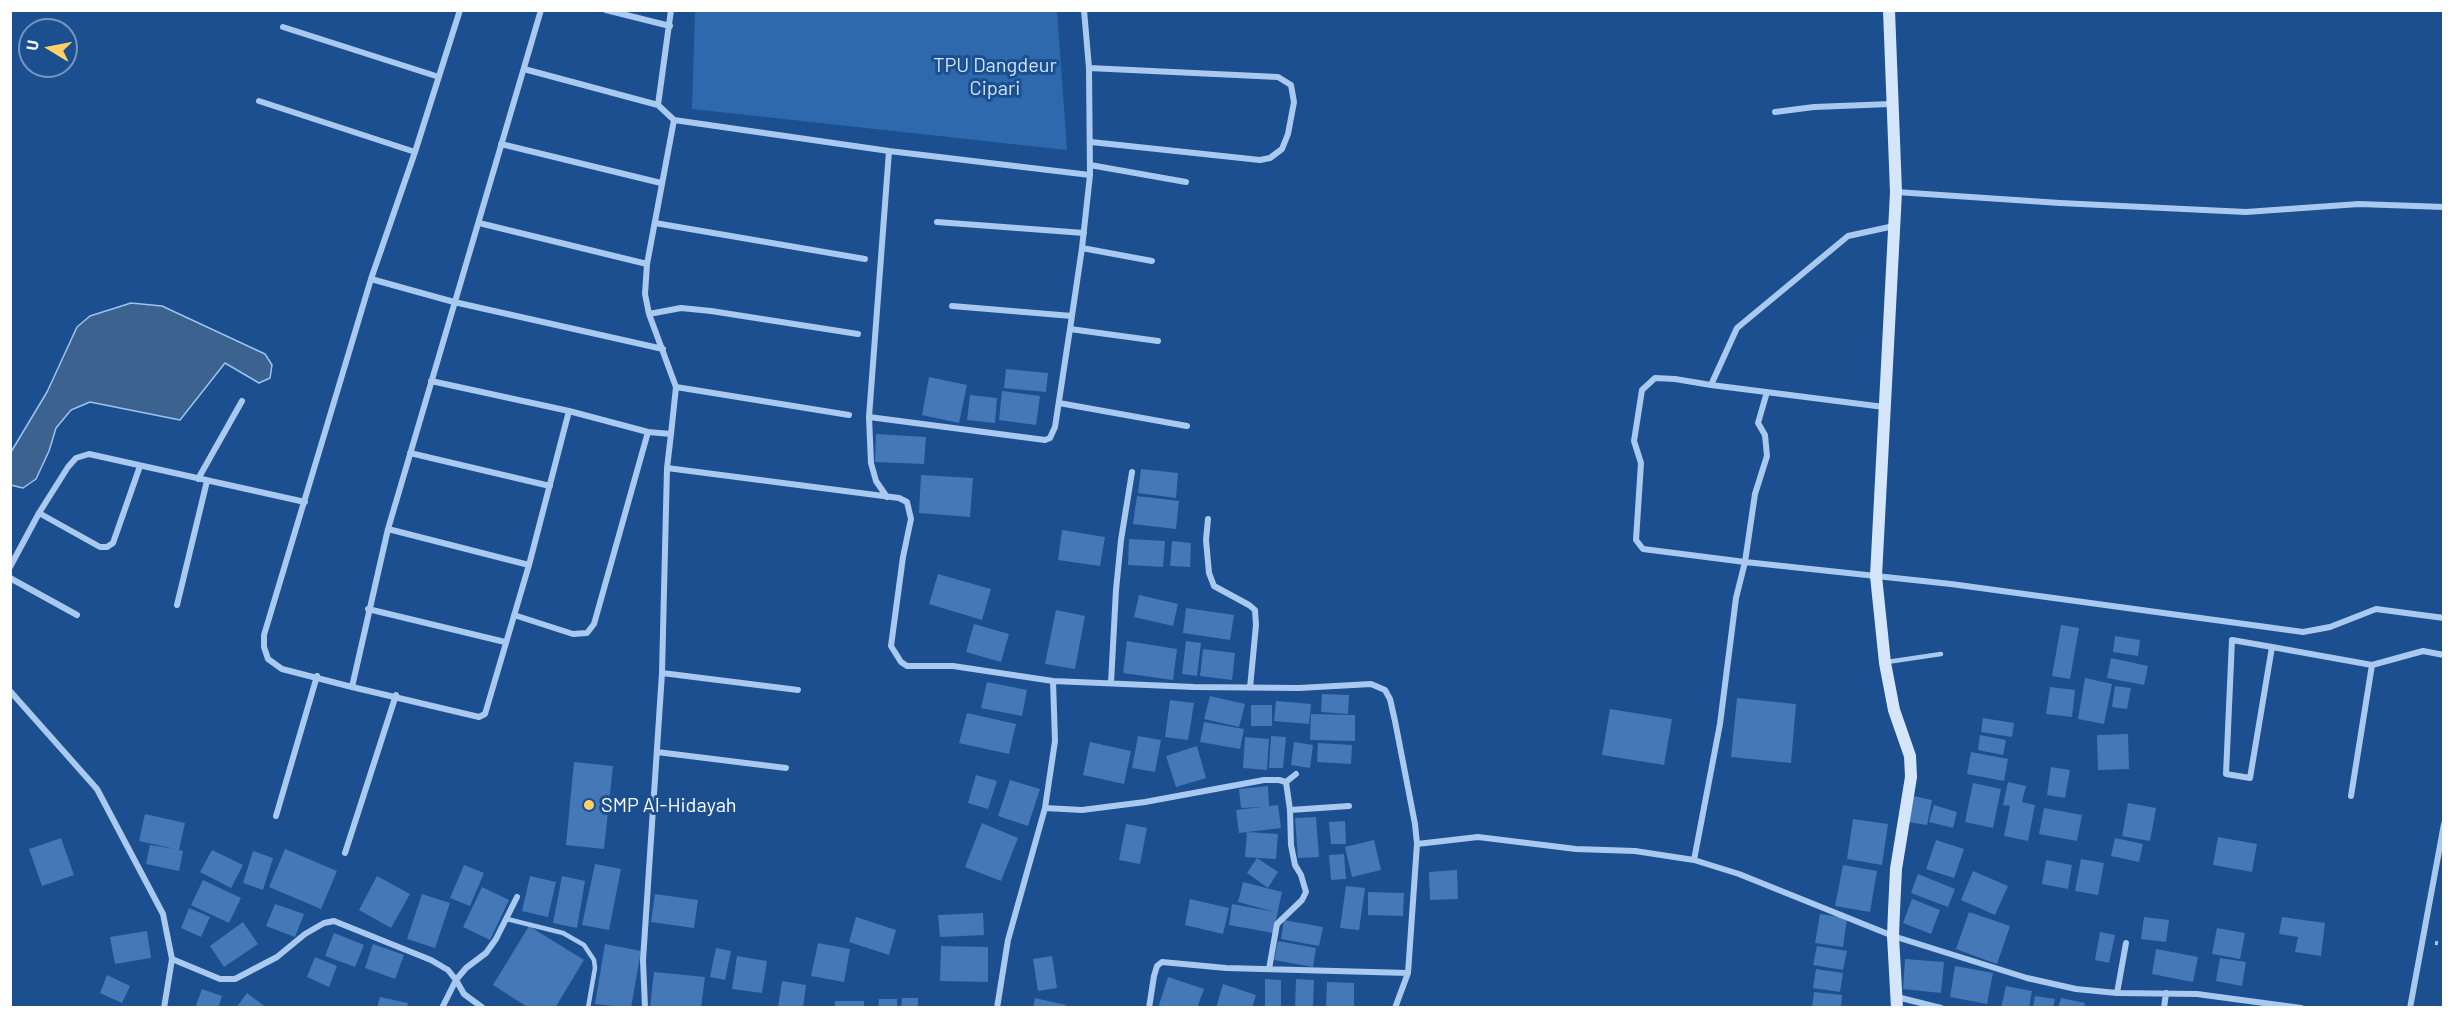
<!DOCTYPE html>
<style>
body{margin:0}
#map{position:relative;width:2454px;height:1018px;overflow:hidden;background:#1b4f8f;font-family:Barlow,sans-serif}
canvas{display:block}
.frame{position:absolute;inset:0;border:12px solid #fff;pointer-events:none}
.north{position:absolute;left:18px;top:18px;width:60px;height:60px;box-sizing:border-box;background:#1b4f8f;border:2px solid #7695bc;border-radius:50%;rotate:280deg;font-size:16px;font-weight:700;line-height:24px;text-align:center;color:#fff}
.north::after{content:'';display:block;margin:auto;width:21px;height:27px;background:#ffd166;clip-path:polygon(50% 0,100% 100%,50% 72%,0 100%)}
</style>
<div id="map">
<canvas width="2454" height="1018"></canvas>
<div class="frame"></div>
<div class="north">U</div>
</div>
<script>
const ctx = document.querySelector('canvas').getContext('2d');
ctx.lineJoin = 'round';
function fillPath(path, color) { ctx.fillStyle = color; ctx.fill(path, 'evenodd'); }
const shape = rows => new Path2D(rows.map(r => 'M' + r).join(''));
function stroke(path, color, width, dash) { ctx.strokeStyle = color; ctx.lineWidth = width; ctx.lineCap = dash ? 'butt' : 'round'; ctx.setLineDash(dash || []); ctx.stroke(path); }
function label(font, color, halo, rows, align = 'center') {
  ctx.font = font + ' Barlow,sans-serif'; ctx.lineWidth = 6; ctx.setLineDash([]); ctx.textBaseline = 'middle'; ctx.strokeStyle = halo; ctx.fillStyle = color; for (const [text, x, y, turn = 0] of rows) {
    ctx.save(); ctx.translate(x, y); ctx.rotate((+turn || 0) * Math.PI / 180); ctx.textAlign = isNaN(turn) ? turn : align; if (halo) ctx.strokeText(text, 0, 0); ctx.fillText(text, 0, 0); ctx.restore();
  }
}
fillPath(shape([
 [695,11,1057,11,1067,150,692,109]
]), '#2e69ad');
const water = shape([
 [131,303,162,306,265,354,272,365,270,378,259,383,225,363,180,420,90,402,71,410,56,428,49,451,36,479,23,488,11,485,11,452,47,392,77,327,90,316,131,303]
]);
fillPath(water, '#3c6290');
stroke(water, '#9cc4f0', 1.5);
fillPath(shape([
 [1006,369,1048,373,1046,392,1004,388],
 [929,377,967,385,959,423,922,415],
 [1002,391,1040,396,1036,425,999,420],
 [970,395,997,398,995,423,967,420],
 [876,434,926,437,924,464,875,462],
 [1141,469,1178,473,1176,498,1138,493],
 [921,475,973,478,970,517,919,513],
 [1137,496,1179,501,1176,529,1133,524],
 [1062,530,1105,537,1100,566,1058,560],
 [1129,539,1165,541,1163,567,1128,565],
 [1172,541,1191,543,1190,567,1170,566],
 [938,574,991,589,982,620,929,604],
 [1139,595,1178,604,1173,626,1134,617],
 [1186,608,1234,615,1230,640,1183,633],
 [1056,610,1085,616,1075,669,1045,664],
 [974,624,1009,634,1001,662,966,652],
 [2061,625,2079,628,2070,679,2052,676],
 [2115,636,2140,640,2138,656,2113,652],
 [1127,641,1177,649,1173,680,1123,673],
 [1186,641,1201,643,1197,676,1182,674],
 [1203,649,1235,653,1232,680,1200,676],
 [2111,658,2148,666,2144,685,2107,678],
 [2085,678,2112,684,2104,724,2078,719],
 [987,682,1027,690,1022,716,981,708],
 [2115,686,2131,688,2127,709,2112,707],
 [2050,687,2075,690,2072,717,2046,714],
 [1322,694,1349,695,1348,714,1321,712],
 [1210,696,1245,704,1239,727,1204,719],
 [1737,698,1796,704,1791,763,1731,757],
 [1170,700,1194,703,1188,740,1165,737],
 [1276,701,1311,704,1309,724,1274,721],
 [1251,705,1272,705,1272,726,1251,726],
 [1610,709,1672,719,1664,765,1602,755],
 [967,713,1016,724,1009,754,959,743],
 [1311,714,1355,715,1355,741,1310,740],
 [1983,718,2014,723,2012,737,1981,732],
 [1204,722,1244,729,1240,749,1200,742],
 [2128,734,2129,769,2098,770,2097,735],
 [1980,735,2006,740,2003,755,1978,750],
 [1138,736,1161,740,1155,772,1132,768],
 [1271,736,1286,737,1283,768,1269,768],
 [1245,737,1269,739,1267,770,1243,768],
 [1090,742,1131,751,1124,784,1083,775],
 [1294,742,1313,745,1310,768,1291,765],
 [1318,743,1352,745,1351,764,1317,762],
 [1197,746,1206,778,1176,787,1166,756],
 [1971,752,2008,759,2004,781,1967,774],
 [574,762,613,766,604,849,566,845],
 [2051,767,2070,770,2065,798,2047,795],
 [976,775,997,781,988,809,968,803],
 [1010,780,1040,789,1028,826,998,816],
 [2008,782,2026,786,2022,802,2035,805,2028,841,2004,836,2010,806,2003,805],
 [1973,783,2001,789,1993,828,1965,822],
 [1268,786,1269,806,1278,805,1281,828,1239,833,1236,810,1262,807,1241,808,1239,789],
 [1913,796,1932,800,1927,825,1908,822],
 [2128,803,2156,808,2150,841,2122,836],
 [1934,805,1957,812,1953,828,1929,822],
 [2044,808,2082,815,2077,841,2039,834],
 [145,814,185,823,179,850,183,851,179,871,146,864,150,845,175,849,139,841],
 [1316,817,1319,857,1298,858,1295,818],
 [1853,819,1888,824,1882,865,1847,859],
 [1345,821,1346,844,1331,844,1329,822],
 [982,823,1018,838,1001,881,965,867],
 [1126,824,1147,828,1140,864,1119,860],
 [1247,832,1278,834,1276,859,1245,857],
 [2218,837,2257,844,2252,872,2213,865],
 [61,838,74,875,42,886,29,849],
 [2115,838,2143,844,2139,862,2111,856],
 [1374,840,1381,870,1352,877,1345,847],
 [1936,840,1964,849,1954,878,1926,869],
 [285,849,337,871,321,909,269,887],
 [212,850,243,865,231,888,200,872],
 [253,851,273,858,263,890,243,883],
 [1344,854,1346,879,1331,880,1329,855],
 [1257,858,1278,872,1268,888,1247,873],
 [2081,859,2104,863,2098,895,2075,891],
 [2046,860,2072,865,2068,889,2042,884],
 [595,864,621,869,609,930,582,925],
 [464,865,484,873,470,906,450,898],
 [1843,865,1877,871,1870,912,1835,906],
 [1457,870,1458,899,1430,900,1429,872],
 [1973,871,2008,886,1995,915,1961,900],
 [1918,874,1955,889,1948,907,1911,893],
 [377,876,410,894,391,928,359,910],
 [530,876,556,882,548,917,522,911],
 [562,876,585,881,577,928,553,923],
 [203,880,241,898,229,923,191,905],
 [1243,882,1282,892,1273,933,1229,925,1232,904,1275,912,1238,902],
 [1346,886,1365,888,1359,930,1340,928],
 [482,887,509,900,490,940,463,927],
 [1368,892,1404,893,1403,916,1368,915],
 [422,894,450,903,435,948,407,939],
 [655,894,698,900,694,928,651,922],
 [1190,899,1229,908,1223,934,1185,925],
 [1912,899,1940,910,1931,934,1903,923],
 [275,904,304,914,295,937,266,926],
 [189,908,210,917,201,937,181,928],
 [1969,912,2010,926,1997,964,1956,949],
 [983,913,984,935,940,937,938,915],
 [1820,914,1847,918,1843,947,1815,943],
 [856,917,896,930,889,955,849,942],
 [2144,917,2169,920,2166,942,2141,939],
 [2282,917,2325,923,2321,956,2295,952,2298,937,2279,934],
 [1284,920,1323,927,1319,946,1281,939],
 [243,922,258,944,224,967,210,946],
 [529,926,584,960,555,1008,529,1008,493,985],
 [2217,928,2245,933,2240,959,2212,954],
 [147,931,151,958,115,964,110,937],
 [2100,932,2115,935,2109,963,2095,960],
 [334,933,364,945,355,967,325,956],
 [1278,941,1316,948,1313,967,1274,960],
 [818,943,850,949,844,982,811,976],
 [373,944,404,955,395,979,365,968],
 [605,944,641,951,631,1008,595,1004],
 [941,946,988,947,988,982,940,981],
 [1817,946,1847,951,1843,970,1813,965],
 [716,948,731,951,725,980,710,977],
 [2156,949,2198,957,2193,982,2152,974],
 [737,956,767,961,762,993,732,989],
 [1052,956,1057,988,1038,991,1033,959],
 [315,957,337,966,329,987,307,977],
 [2220,958,2246,962,2242,986,2216,981],
 [1905,959,1944,962,1941,993,1903,989],
 [1955,966,1993,973,1987,1004,1950,997],
 [1816,969,1843,973,1840,992,1813,988],
 [654,972,705,977,701,1008,650,1008],
 [107,975,130,986,122,1003,100,993],
 [1168,977,1204,989,1197,1008,1158,1008],
 [1265,979,1281,980,1281,1008,1265,1008],
 [1296,979,1314,980,1313,1008,1295,1008],
 [782,981,806,985,803,1008,778,1008],
 [1327,982,1354,983,1354,1008,1326,1008],
 [1223,984,1256,995,1252,1008,1216,1008],
 [2006,986,2032,991,2029,1008,2001,1008],
 [202,989,222,996,218,1008,195,1008],
 [1814,992,1842,995,1841,1008,1812,1008],
 [247,993,267,1008,236,1008],
 [2035,996,2055,999,2053,1008,2033,1008],
 [380,997,408,1003,407,1008,377,1008],
 [902,998,918,998,918,1008,901,1008],
 [1035,998,1066,1005,1065,1008,1033,1008],
 [2061,998,2085,1003,2084,1008,2058,1008],
 [879,999,897,999,897,1008,878,1008],
 [835,1001,864,1001,864,1008,835,1008]
]), '#4478b7');
stroke(shape([
 [2435,943,2444,944]
]), '#a9c9ee', 4, [3, 4.5]);
stroke(shape([
 [1887,662,1941,654],
 [507,919,563,933,584,945,594,960,595,968,588,1008]
]), '#a9c9ee', 4.5);
stroke(shape([
 [460,10,415,152,371,279,264,635,264,647,268,659,282,669,352,687,479,717,485,714,529,565,569,411],
 [606,10,670,26],
 [671,10,658,105,674,120,889,151,1090,175],
 [283,27,439,77],
 [1089,68,1278,77,1291,85,1294,102,1288,134,1282,149,1270,158,1260,160,1091,142],
 [524,69,658,105],
 [259,101,415,152],
 [1775,112,1814,107,1891,104],
 [501,144,661,183],
 [1090,165,1186,182],
 [1896,192,2060,203,2246,212,2359,204,2444,207],
 [937,222,1084,233],
 [479,223,647,264],
 [655,223,865,259],
 [1082,248,1152,261],
 [371,279,454,302,663,349],
 [952,306,1072,316],
 [649,314,681,308,711,311,858,334],
 [1070,329,1158,341],
 [431,381,569,411,648,432,671,434,676,387,649,314,645,294,647,264,674,120],
 [1711,385,1675,379,1655,378,1642,390,1634,441,1641,463,1636,540,1643,549,1745,562,1755,494,1767,456,1765,435,1758,423,1767,392],
 [676,387,849,415],
 [1059,403,1187,426],
 [1884,407,1711,385,1737,328,1848,236,1894,226],
 [869,417,1045,440,1050,438,1055,427,1070,329,1082,248,1090,175,1089,68,1084,10],
 [410,453,550,486],
 [667,468,899,498,907,502,911,519,903,557,891,646,901,662,907,666,953,666,1053,681,1194,687,1299,688,1371,684,1385,690,1390,699,1395,721,1415,824,1417,844,1408,973,1395,1008],
 [198,479,242,401],
 [887,497,876,481,871,463,869,417,889,151],
 [39,513,100,547,107,547,113,543,140,466],
 [1208,519,1206,540,1209,573,1214,586,1249,605,1255,610,1256,625,1250,688],
 [388,529,529,565],
 [10,567,39,513,68,467,76,458,89,454,305,502],
 [10,578,77,615],
 [177,605,207,481],
 [368,609,505,642],
 [514,615,573,634,587,633,594,624,648,432],
 [2272,647,2250,778,2226,774,2232,640,2272,647,2372,665,2423,651,2444,655],
 [662,673,798,690],
 [1111,683,1116,590,1121,540,1132,472],
 [352,687,388,529,541,10],
 [10,691,97,789,163,914,172,959,164,1008],
 [657,752,786,768],
 [2351,796,2372,665],
 [1045,808,1082,810,1145,802,1264,780,1279,780,1286,782,1296,774],
 [1290,810,1349,806],
 [276,816,317,676],
 [1417,844,1478,837,1576,849,1635,851,1694,860,1739,874,1893,936,2027,978,2076,989,2117,993,2197,994,2301,1008],
 [345,853,396,695],
 [1694,860,1720,724,1736,598,1745,562,1951,584,2303,632,2330,627,2376,609,2444,618],
 [172,959,220,979,235,979,277,957,305,934,324,923,334,921,431,960,448,970,456,980,464,994,483,1008],
 [1269,969,1277,924,1302,900,1306,892,1301,875,1295,865,1291,845,1290,810,1286,782],
 [2117,993,2126,943],
 [1897,997,1941,1008],
 [442,1008,456,980,466,968,486,953,496,939,517,897],
 [645,1008,643,960,662,673,667,468,671,434],
 [997,1008,1008,940,1045,808,1055,741,1053,681],
 [1149,1008,1154,976,1157,966,1162,962,1226,968,1408,973],
 [2164,1008,2166,993],
 [2410,1008,2444,824]
]), '#a9c9ee', 6);
stroke(shape([
 [1889,10,1896,192,1876,576,1885,663,1894,710,1910,756,1911,777,1896,869,1894,911,1893,936,1897,1008]
]), '#d6e6fa', 12);
for (const [x, y, r, color] of [
 [589,805,6,"#ffd166"]
]) { const dot = new Path2D(); dot.arc(x, y, r, 0, 2 * Math.PI); ctx.fillStyle = color; ctx.fill(dot); stroke(dot, '#1b4f8f', 2); }
label('20px', '#cfe3fa', '#1b4f8f', [
 ["TPU Dangdeur",995,65],
 ["Cipari",995,88]
]);
label('20px', '#fff', '#1b4f8f', [
 ["SMP Al-Hidayah",601,805]
], 'left');
</script>
